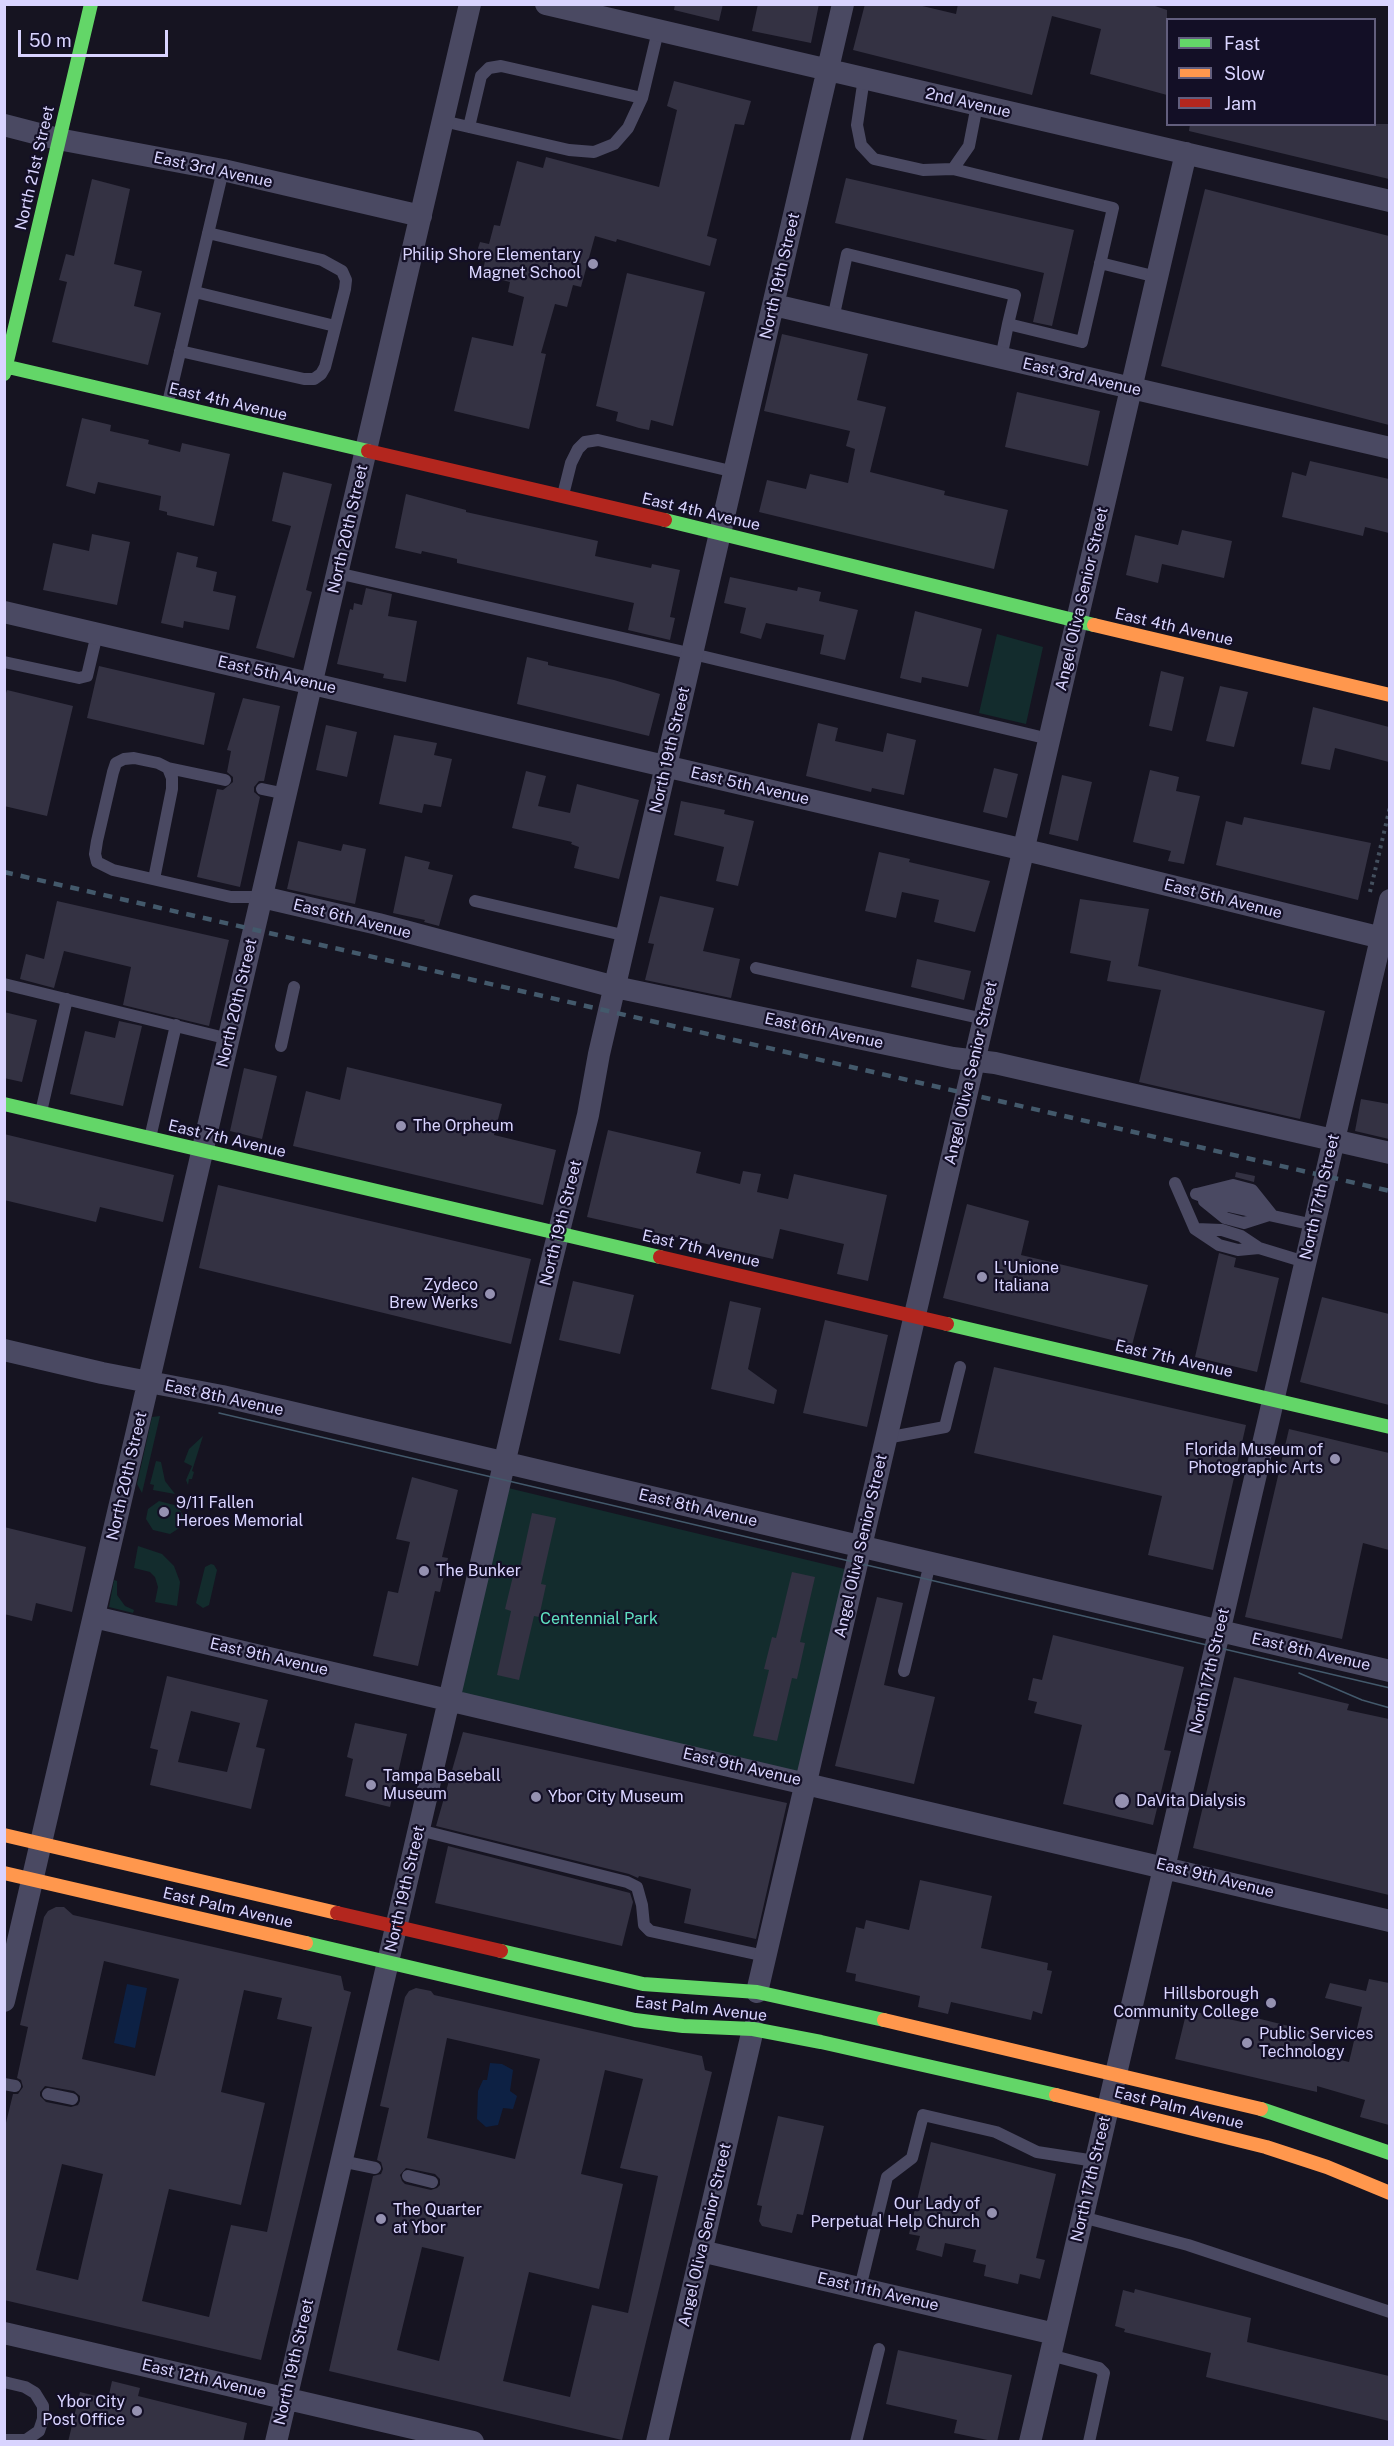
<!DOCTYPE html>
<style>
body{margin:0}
#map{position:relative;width:1394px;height:2446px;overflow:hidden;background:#161421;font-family:"Public Sans",sans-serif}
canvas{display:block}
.frame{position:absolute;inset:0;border:6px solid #d9d4ff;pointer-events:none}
.legend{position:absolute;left:1166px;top:18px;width:210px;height:108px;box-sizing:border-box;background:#130f26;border:2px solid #625e7d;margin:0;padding:8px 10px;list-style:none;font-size:18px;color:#d9d4ff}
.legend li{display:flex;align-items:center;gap:12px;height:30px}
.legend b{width:30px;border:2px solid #625e7d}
.scale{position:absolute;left:18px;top:30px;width:150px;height:27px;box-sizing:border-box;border:3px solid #d9d4ff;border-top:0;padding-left:8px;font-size:18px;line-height:21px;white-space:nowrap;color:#d9d4ff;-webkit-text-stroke:4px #130f26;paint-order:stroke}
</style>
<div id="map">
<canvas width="1394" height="2446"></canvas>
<div class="frame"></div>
<ul class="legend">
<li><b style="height:8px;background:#63d668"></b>Fast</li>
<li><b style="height:8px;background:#ff974d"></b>Slow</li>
<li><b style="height:8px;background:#b3261e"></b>Jam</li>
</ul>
<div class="scale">50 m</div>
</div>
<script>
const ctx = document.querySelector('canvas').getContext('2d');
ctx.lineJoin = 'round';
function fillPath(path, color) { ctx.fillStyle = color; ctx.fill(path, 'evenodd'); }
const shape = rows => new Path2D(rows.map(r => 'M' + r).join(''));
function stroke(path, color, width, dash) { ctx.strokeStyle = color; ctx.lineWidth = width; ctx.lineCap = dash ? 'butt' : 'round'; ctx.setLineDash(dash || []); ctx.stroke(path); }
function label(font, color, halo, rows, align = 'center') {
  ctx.font = font + ' "Public Sans",sans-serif'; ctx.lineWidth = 4.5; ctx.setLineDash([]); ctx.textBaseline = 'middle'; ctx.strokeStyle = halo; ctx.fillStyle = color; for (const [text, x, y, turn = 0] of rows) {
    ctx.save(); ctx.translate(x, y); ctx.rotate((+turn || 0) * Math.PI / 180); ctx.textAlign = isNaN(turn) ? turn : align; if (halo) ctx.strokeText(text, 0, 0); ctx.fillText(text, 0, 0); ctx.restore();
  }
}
fillPath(shape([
 [997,634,1043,647,1026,724,979,713],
 [160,1416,142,1493,137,1484,152,1417],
 [203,1436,192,1471,194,1472,192,1479,189,1479,188,1485,186,1480,192,1466,184,1462,189,1449],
 [156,1461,161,1462,165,1481,175,1494,153,1490,154,1485,150,1484],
 [504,1487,849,1570,803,1775,453,1695],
 [159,1501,178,1506,183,1516,181,1527,170,1534,153,1530,146,1519,148,1509],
 [138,1546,162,1554,174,1566,180,1582,177,1606,155,1602,158,1587,155,1577,150,1572,134,1568],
 [211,1564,214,1565,217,1570,209,1605,203,1608,196,1603,205,1567],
 [114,1580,117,1581,117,1595,125,1606,134,1610,133,1613,109,1607]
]), '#132c2d');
fillPath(shape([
 [127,1984,147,1988,135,2048,114,2043],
 [490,2063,502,2064,513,2070,510,2091,517,2096,513,2109,503,2108,498,2125,486,2127,477,2119,478,2091,483,2080,487,2080]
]), '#0d2144');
fillPath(shape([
 [675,4,723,4,719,21,674,10],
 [758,4,819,4,811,43,752,31],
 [865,4,914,4,956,14,958,4,1149,4,1167,10,1167,95,1090,74,1101,29,1052,16,1032,95,853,50],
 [674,81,751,101,744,125,735,124,707,236,717,239,710,266,617,239,616,242,595,236,581,287,573,285,567,307,555,304,541,353,546,354,529,429,454,411,472,337,513,346,524,297,508,292,510,282,482,275,485,261,475,258,480,242,489,244,494,225,500,226,517,161,543,168,546,157,659,187,677,110,667,106],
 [1190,124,1389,124,1389,179,1189,131],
 [846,178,1074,230,1052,326,1033,322,1044,273,835,223],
 [92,179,130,189,114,264,142,271,134,306,161,313,148,365,52,342,67,282,59,280,66,254,74,256],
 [1205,189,1389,236,1389,425,1161,366],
 [627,273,705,292,673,426,651,420,649,430,639,428,616,421,618,412,596,406],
 [782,334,868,354,857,400,886,407,870,472,945,491,944,495,1008,510,994,569,759,512,767,480,806,489,810,474,848,483,855,449,846,446,850,431,764,411],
 [1017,392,1100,411,1088,466,1005,447],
 [82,418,111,425,110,431,149,440,148,444,180,452,182,443,230,454,214,526,167,515,167,512,159,510,161,496,98,482,95,494,66,486],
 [1310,461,1389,479,1389,533,1365,527,1363,536,1282,517,1292,472,1306,476],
 [283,472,332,484,306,590,312,592,294,658,256,648,291,526,272,521],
 [406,494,466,510,466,512,598,541,595,556,651,568,652,564,680,570,670,617,675,618,670,640,628,630,634,603,457,563,457,559,422,551,421,554,395,548],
 [1182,530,1232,541,1224,578,1162,564,1158,583,1126,575,1135,535,1178,545],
 [92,534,130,542,117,605,43,590,53,543,89,551],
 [177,552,198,557,196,567,217,572,213,591,236,596,229,630,184,621,183,628,161,623],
 [730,577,797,591,798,587,821,592,819,601,858,610,845,660,820,654,824,635,766,623,761,639,740,633,746,608,724,603],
 [366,588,392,594,388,616,417,621,406,682,383,678,384,674,337,664,350,609,353,610,354,603,362,605],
 [915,611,982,629,968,687,922,677,921,683,900,678],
 [527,657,548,662,548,665,614,680,660,694,649,736,517,704],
 [99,666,215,693,204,745,87,718],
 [1161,671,1184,677,1172,731,1149,726],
 [1220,686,1248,692,1234,747,1206,741],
 [7,690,73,706,47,816,4,806,4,699],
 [243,698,280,706,264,781,259,781,254,787,254,792,260,797,240,887,197,877,217,789,223,790,233,782,233,777,227,772,231,751,227,750],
 [1313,707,1389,727,1389,762,1335,748,1330,770,1301,764],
 [818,723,838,728,835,741,883,752,887,733,916,740,904,795,872,788,871,792,806,776],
 [326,725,357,732,347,777,316,770],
 [394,735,437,743,434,755,452,759,441,807,424,804,422,813,379,804],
 [994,768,1018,774,1007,818,983,812],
 [1150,770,1179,777,1176,791,1200,796,1184,864,1168,861,1171,851,1133,842],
 [526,771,546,776,538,806,570,813,577,784,639,800,619,879,574,868,579,847,571,844,572,842,512,828],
 [1062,775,1092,782,1078,841,1049,834],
 [681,801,725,810,724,814,754,821,738,886,716,881,724,847,674,835],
 [1244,817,1371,843,1358,900,1216,865,1226,821,1242,825],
 [298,841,341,851,343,844,366,849,355,904,287,889],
 [879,852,910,859,909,862,990,881,975,932,934,922,939,900,902,892,896,918,865,911],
 [405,856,430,862,428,869,453,875,439,926,424,922,425,920,393,913],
 [660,896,714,908,703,951,740,959,731,998,645,980,654,944,648,943],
 [1080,899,1149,909,1138,966,1325,1011,1300,1119,1139,1082,1161,990,1107,981,1111,961,1070,953],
 [57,901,229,940,209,1026,123,1005,131,967,64,951,54,988,20,979,26,954,44,959],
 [917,959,971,971,964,1000,911,987],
 [4,1012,37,1020,22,1082,4,1078],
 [119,1021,142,1026,123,1106,70,1094,85,1031,115,1038],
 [347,1067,502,1104,494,1135,556,1150,543,1205,293,1146,306,1091,340,1100],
 [244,1068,277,1076,262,1139,230,1131],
 [1361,1099,1389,1104,1389,1139,1355,1131],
 [608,1130,701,1152,696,1173,740,1184,743,1171,761,1174,757,1192,788,1199,794,1174,887,1195,868,1281,837,1274,844,1244,780,1229,773,1259,587,1217],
 [4,1134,174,1175,163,1222,100,1207,96,1222,4,1200],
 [1236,1172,1255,1176,1254,1182,1235,1177],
 [218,1185,531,1259,511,1344,199,1268],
 [967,1204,1029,1221,1021,1255,1148,1285,1132,1345,943,1298],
 [1219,1253,1236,1258,1234,1267,1279,1278,1257,1372,1195,1357],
 [573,1281,634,1295,620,1354,559,1340],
 [1322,1297,1389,1314,1389,1405,1300,1382],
 [730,1301,761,1308,748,1369,777,1390,774,1404,711,1389],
 [825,1320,888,1335,867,1427,803,1413],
 [994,1367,1246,1425,1213,1570,1148,1555,1162,1496,974,1453],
 [1289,1429,1389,1453,1389,1550,1363,1543,1342,1639,1245,1617],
 [412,1477,458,1490,442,1557,448,1558,440,1592,435,1591,418,1666,373,1656,388,1591,398,1593,410,1542,396,1539],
 [532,1513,556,1518,541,1584,546,1585,539,1617,534,1616,519,1680,497,1675,511,1611,505,1609,513,1576,518,1577],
 [4,1527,86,1547,72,1612,36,1603,32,1621,4,1614],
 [792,1572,815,1577,800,1642,805,1643,797,1679,792,1678,777,1741,753,1736,769,1670,764,1669,772,1637,776,1638],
 [877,1597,903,1603,884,1685,935,1697,914,1784,835,1766],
 [1053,1635,1184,1667,1164,1750,1171,1751,1153,1825,1063,1804,1082,1725,1034,1713,1037,1702,1028,1700,1033,1678,1042,1680],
 [167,1676,268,1700,256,1747,265,1749,251,1809,150,1785,158,1750,150,1748],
 [191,1711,240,1723,227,1772,178,1762],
 [1234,1677,1349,1704,1347,1710,1389,1719,1389,1895,1193,1848],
 [355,1723,407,1734,390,1807,345,1796,353,1759,347,1757],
 [463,1732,787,1803,756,1939,684,1923,691,1889,639,1876,638,1878,629,1874,436,1826],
 [448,1846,630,1893,633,1902,622,1946,435,1903],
 [920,1880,992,1896,981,1948,1048,1963,1047,1970,1052,1971,1042,2014,1033,2011,1031,2020,951,2002,948,2014,918,2007,920,1996,855,1981,856,1974,846,1972,856,1927,864,1929,866,1920,909,1930],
 [56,1907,64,1907,73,1915,341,1976,344,1990,351,1992,261,2360,4,2300,4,2131,13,2094,18,2094,23,2087,21,2080,17,2078,28,2027,20,2025,44,1917,48,1911],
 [104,1961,179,1979,155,2076,82,2059],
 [244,1990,282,1998,277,2019,312,2027,267,2232,231,2225,209,2317,142,2301,169,2189,241,2205,265,2103,221,2092],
 [45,2086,74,2091,80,2096,80,2101,78,2105,71,2107,46,2102,40,2096,40,2092],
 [62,2164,103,2174,78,2280,36,2270],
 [1369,1979,1389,1983,1389,2125,1360,2117,1365,2100,1317,2086,1317,2092,1175,2059,1187,2010,1242,2022,1244,2015,1313,2032,1316,2054,1349,2062,1362,2007,1325,1998,1330,1983,1366,1991],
 [416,1988,431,1991,434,1995,702,2056,705,2070,712,2072,622,2440,329,2371,373,2176,381,2174,383,2169,381,2162,377,2160,389,2108,380,2106,405,1997,409,1991],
 [447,2038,540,2059,515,2159,427,2138],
 [605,2070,643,2079,620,2168,658,2176,628,2313,592,2305,570,2397,503,2381,529,2272,599,2289,623,2184,581,2174],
 [406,2168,435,2174,440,2179,440,2185,437,2188,431,2190,405,2184,402,2181,400,2175],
 [422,2247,464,2257,439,2361,397,2350],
 [778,2116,824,2126,803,2215,797,2214,792,2233,762,2226,759,2221,762,2206,757,2205],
 [931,2142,1056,2174,1036,2258,1045,2260,1040,2279,1020,2274,1018,2284,984,2276,986,2265,973,2262,976,2250,945,2243,942,2257,916,2250,920,2236,909,2234],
 [1135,2289,1251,2318,1247,2342,1389,2376,1389,2421,1206,2377,1211,2353,1124,2332,1125,2329,1115,2326,1123,2290,1134,2293],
 [898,2350,1012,2375,997,2442,954,2433,957,2420,886,2404],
 [112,2381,140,2388,138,2396,247,2423,243,2442,68,2442,80,2392,108,2399]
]), '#343243');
stroke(shape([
 [1370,892,1390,807]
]), '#44505f', 4, [3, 4.5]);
stroke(shape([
 [864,78,857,125,861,145,874,159,923,170,953,169,969,146,977,105],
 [443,121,569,150,594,152,614,144,628,128,642,98,658,31],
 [469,127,481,76,489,68,501,66,642,98],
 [1100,263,1157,277],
 [195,292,335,326],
 [833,319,847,254,1015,295,1008,324,1082,342,1113,208,953,169],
 [180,351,304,379,314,379,321,374,325,367,345,289,346,280,342,271,322,260,208,233],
 [1001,358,1008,324],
 [168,403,223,170],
 [563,495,571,463,578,449,585,442,598,440,735,472],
 [337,573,693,654,1049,739],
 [4,662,79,678,87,676,97,634],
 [168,768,225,780],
 [262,789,286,794],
 [154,879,172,789,172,778,168,768,158,763,134,758,124,759,116,763,113,772,97,841,95,854,97,862,113,870,231,897,262,897],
 [475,901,627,936],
 [756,968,984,1019],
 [4,984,229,1039],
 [281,1046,294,987],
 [41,1112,67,999],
 [150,1138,176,1025],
 [1175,1183,1195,1229,1219,1245,1238,1250,1259,1248,1305,1262],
 [1196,1194,1228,1206,1314,1225],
 [1197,1194,1233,1185,1252,1190,1272,1215],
 [1213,1195,1231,1195,1250,1201,1264,1209],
 [1204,1201,1225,1218,1244,1223,1269,1215],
 [1196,1229,1222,1230,1241,1236,1259,1248],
 [886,1438,945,1427,960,1367],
 [904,1671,930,1563],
 [419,1830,627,1882,637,1887,642,1905,644,1925,650,1931,765,1956],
 [4,2084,15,2086],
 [48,2094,72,2099],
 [341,2161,375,2168],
 [408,2176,432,2182],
 [1082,2217,1188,2245,1390,2312],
 [860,2288,887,2177,912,2158,923,2115,996,2132,1037,2152,1095,2161],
 [1050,2355,1099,2368,1104,2373,1089,2442],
 [4,2382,25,2387,35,2393,43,2406,43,2419,39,2431,26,2440,4,2440],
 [856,2442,879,2349]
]), '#4a4962', 12);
stroke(shape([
 [546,4,1390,201],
 [4,125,58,139,223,170,421,216],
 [774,305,1390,448],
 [4,612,1042,854,1390,940],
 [262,897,378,924,615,987,953,1058,995,1063,1390,1153],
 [4,1350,102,1373,222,1396,1390,1671],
 [94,1617,1390,1921],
 [757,1992,1186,153],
 [4,2001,470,4],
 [701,2251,1055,2334],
 [4,2333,473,2442],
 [276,2442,550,1267,588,1115,599,1054,843,4],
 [657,2442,753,2029],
 [1030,2442,1390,900]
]), '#4a4962', 22);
stroke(shape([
 [4,366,368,451],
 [4,374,91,4],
 [665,520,1094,625],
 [4,1104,660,1257],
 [947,1324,1390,1427],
 [306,1943,635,2020,683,2026,753,2029,821,2042,1056,2095],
 [501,1951,643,1984,757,1992,884,2020],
 [1261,2109,1390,2153]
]), '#63d668', 14);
stroke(shape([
 [1094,625,1390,695],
 [4,1835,337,1913],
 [4,1873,306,1943],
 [884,2020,1261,2109],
 [1056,2095,1266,2147,1327,2167,1390,2193]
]), '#ff974d', 14);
stroke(shape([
 [368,451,665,520],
 [660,1257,947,1324],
 [337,1913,501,1951]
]), '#b3261e', 14);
stroke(shape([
 [219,1413,1390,1688],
 [1299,1673,1362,1700,1390,1708]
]), '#43596b', 1.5);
stroke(shape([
 [4,872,1390,1191]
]), '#43596b', 4.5, [9, 8]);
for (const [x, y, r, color] of [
 [593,264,6,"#9591b1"],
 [401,1126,6,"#9591b1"],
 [982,1277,6,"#9591b1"],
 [490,1294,6,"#9591b1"],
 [1335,1459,6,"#9591b1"],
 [164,1512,6,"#9591b1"],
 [424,1571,6,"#9591b1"],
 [371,1785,6,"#9591b1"],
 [536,1797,6,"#9591b1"],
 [1122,1801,8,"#9591b1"],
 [1271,2003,6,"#9591b1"],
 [1247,2043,6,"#9591b1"],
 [992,2213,6,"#9591b1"],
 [381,2219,6,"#9591b1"],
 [137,2411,6,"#9591b1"]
]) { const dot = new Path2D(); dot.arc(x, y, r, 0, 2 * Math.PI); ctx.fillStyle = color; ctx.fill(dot); stroke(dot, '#130f26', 2); }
label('16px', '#d9d4ff', '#130f26', [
 ["2nd Avenue",968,103,13],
 ["North 21st Street",35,168,-77],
 ["East 3rd Avenue",213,170,12],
 ["North 19th Street",780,276,-77],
 ["East 3rd Avenue",1082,377,13],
 ["East 4th Avenue",228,402,13],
 ["East 4th Avenue",701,512,13],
 ["North 20th Street",348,529,-77],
 ["Angel Oliva Senior Street",1082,599,-77],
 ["East 4th Avenue",1174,627,13],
 ["East 5th Avenue",277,675,13],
 ["North 19th Street",670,750,-77],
 ["East 5th Avenue",750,786,13],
 ["East 5th Avenue",1223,899,14],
 ["East 6th Avenue",352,919,14],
 ["North 20th Street",237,1003,-77],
 ["East 6th Avenue",824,1031,12],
 ["Angel Oliva Senior Street",971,1073,-77],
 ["East 7th Avenue",227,1139,13],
 ["North 17th Street",1320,1197,-77],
 ["North 19th Street",561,1223,-76],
 ["East 7th Avenue",701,1249,13],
 ["East 7th Avenue",1174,1359,13],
 ["East 8th Avenue",224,1398,12],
 ["North 20th Street",127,1476,-77],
 ["East 8th Avenue",698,1508,13],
 ["Angel Oliva Senior Street",861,1546,-77],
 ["East 8th Avenue",1311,1652,13],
 ["East 9th Avenue",269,1657,13],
 ["North 17th Street",1210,1671,-77],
 ["East 9th Avenue",742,1767,13],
 ["East 9th Avenue",1215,1878,14],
 ["North 19th Street",405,1889,-77],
 ["East Palm Avenue",228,1908,13],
 ["East Palm Avenue",701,2009,6],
 ["East Palm Avenue",1179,2108,14],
 ["North 17th Street",1091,2179,-77],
 ["Angel Oliva Senior Street",705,2235,-77],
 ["East 11th Avenue",878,2292,13],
 ["North 19th Street",294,2362,-77],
 ["East 12th Avenue",204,2379,13]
]);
label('16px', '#d9d4ff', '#130f26', [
 ["Philip Shore Elementary",581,255,"right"],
 ["Magnet School",581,273,"right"],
 ["The Orpheum",413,1126],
 ["L'Unione",994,1268],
 ["Italiana",994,1286],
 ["Zydeco",478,1285,"right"],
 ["Brew Werks",478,1303,"right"],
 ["Florida Museum of",1323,1450,"right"],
 ["Photographic Arts",1323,1468,"right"],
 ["9/11 Fallen",176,1503],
 ["Heroes Memorial",176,1521],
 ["The Bunker",436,1571],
 ["Tampa Baseball",383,1776],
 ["Museum",383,1794],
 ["Ybor City Museum",548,1797],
 ["DaVita Dialysis",1136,1801],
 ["Hillsborough",1259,1994,"right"],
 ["Community College",1259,2012,"right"],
 ["Public Services",1259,2034],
 ["Technology",1259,2052],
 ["Our Lady of",980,2204,"right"],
 ["Perpetual Help Church",980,2222,"right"],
 ["The Quarter",393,2210],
 ["at Ybor",393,2228],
 ["Ybor City",125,2402,"right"],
 ["Post Office",125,2420,"right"]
], 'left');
label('16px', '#5fe0c0', '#130f26', [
 ["Centennial Park",599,1619]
]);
</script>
